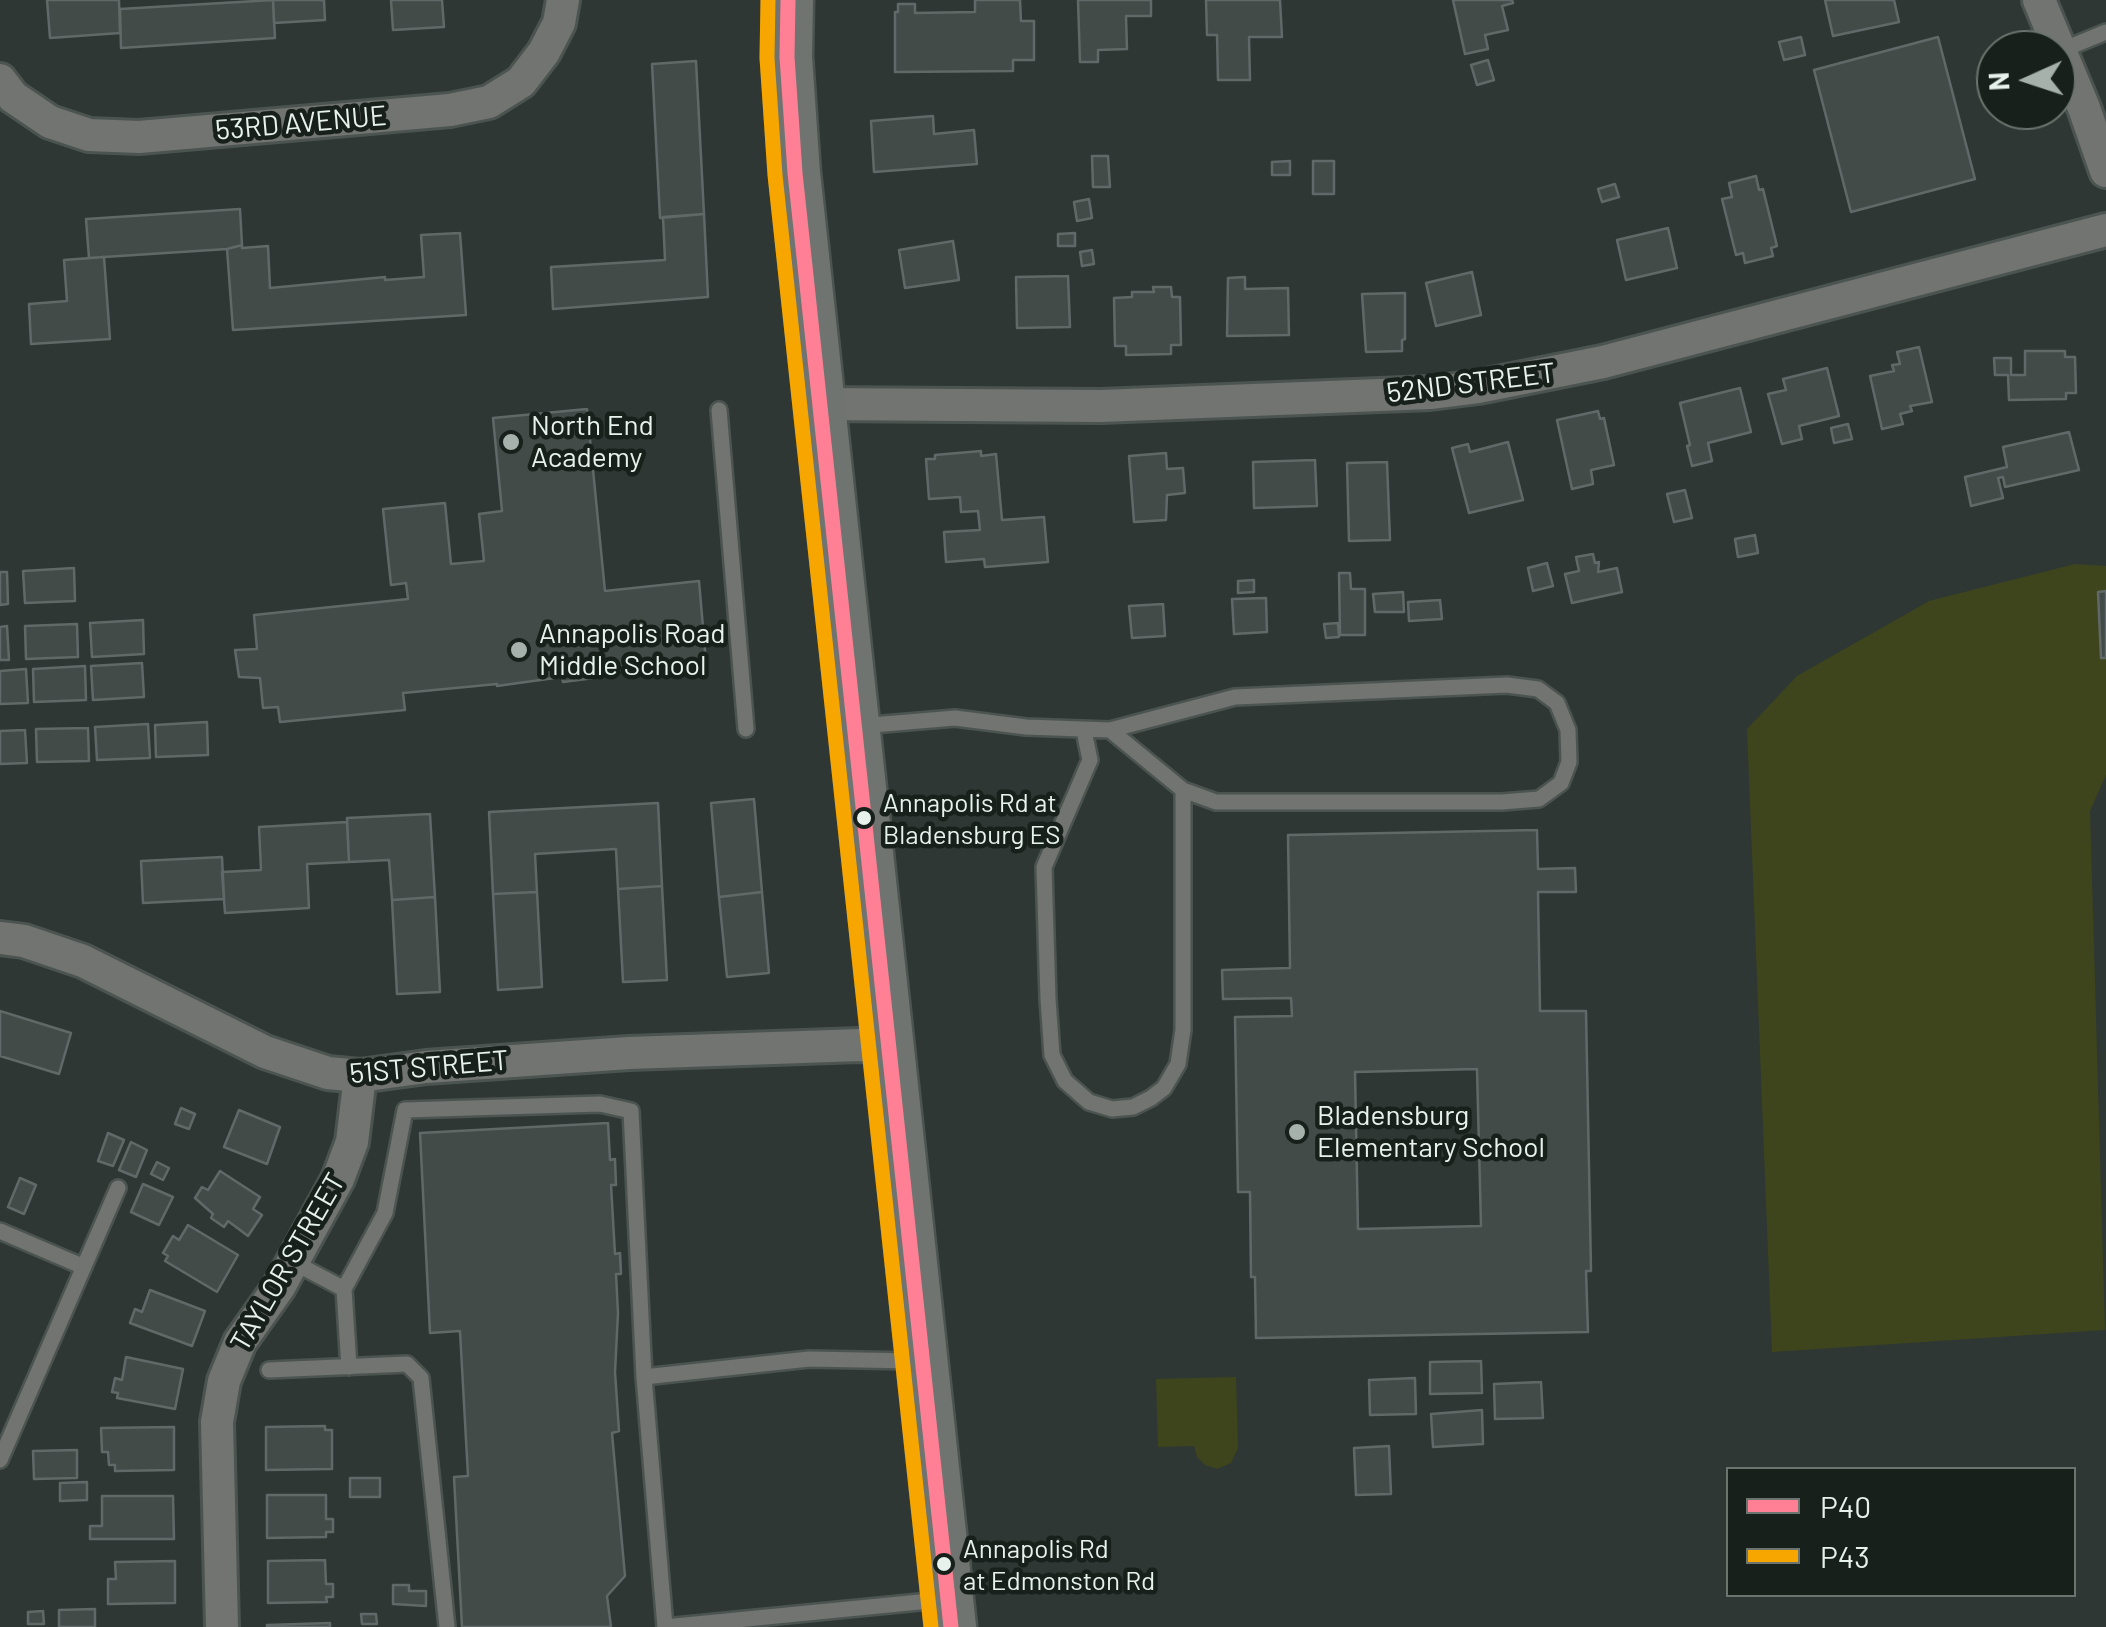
<!DOCTYPE html>
<style>
body{margin:0}
#map{position:relative;width:2106px;height:1627px;overflow:hidden;background:#2e3733;font-family:Barlow,sans-serif}
canvas{display:block}
.legend{position:absolute;left:1726px;top:1467px;width:350px;height:130px;box-sizing:border-box;background:#18201c;border:2px solid #6b746f;margin:0;padding:12px 18px;list-style:none;font-size:30px;color:#e7f2ec}
.legend li{display:flex;align-items:center;gap:20px;height:50px}
.legend b{width:50px;border:2px solid #6b746f}
.north{position:absolute;left:1976px;top:30px;width:100px;height:100px;box-sizing:border-box;background:#18201c;border:2px solid #6b746f;border-radius:50%;rotate:267deg;font-size:28px;font-weight:700;line-height:40px;text-align:center;color:#e7f2ec}
.north::after{content:'';display:block;margin:auto;width:35px;height:45px;background:#a6b1ab;clip-path:polygon(50% 0,100% 100%,50% 72%,0 100%)}
</style>
<div id="map">
<canvas width="2106" height="1627"></canvas>
<ul class="legend">
<li><b style="height:12px;background:#ff8094"></b>P40</li>
<li><b style="height:12px;background:#f7a600"></b>P43</li>
</ul>
<div class="north">N</div>
</div>
<script>
const ctx = document.querySelector('canvas').getContext('2d');
ctx.lineJoin = 'round';
function fillPath(path, color) { ctx.fillStyle = color; ctx.fill(path, 'evenodd'); }
const shape = rows => new Path2D(rows.map(r => 'M' + r).join(''));
function stroke(path, color, width, dash) { ctx.strokeStyle = color; ctx.lineWidth = width; ctx.lineCap = dash ? 'butt' : 'round'; ctx.setLineDash(dash || []); ctx.stroke(path); }
function label(font, color, halo, rows, align = 'center') {
  ctx.font = font + ' Barlow,sans-serif'; ctx.lineWidth = 9; ctx.setLineDash([]); ctx.textBaseline = 'middle'; ctx.strokeStyle = halo; ctx.fillStyle = color; for (const [text, x, y, turn = 0] of rows) {
    ctx.save(); ctx.translate(x, y); ctx.rotate((+turn || 0) * Math.PI / 180); ctx.textAlign = isNaN(turn) ? turn : align; if (halo) ctx.strokeText(text, 0, 0); ctx.fillText(text, 0, 0); ctx.restore();
  }
}
fillPath(shape([
 [2075,564,2106,566,2106,775,2090,811,2105,1330,1772,1352,1747,729,1797,676,1929,601],
 [1236,1377,1238,1448,1231,1463,1217,1469,1205,1465,1197,1457,1194,1446,1158,1447,1156,1379]
]), '#3e451d');
const building = shape([
 [47,0,119,0,120,33,50,38,47,0],
 [273,0,275,38,121,48,120,9,273,0],
 [273,0,324,0,325,20,274,23,273,0],
 [391,0,442,0,444,27,393,30,391,0],
 [975,0,1020,0,1021,21,1034,21,1034,60,1013,60,1013,71,895,72,895,12,898,12,898,4,915,4,915,13,975,12,975,0],
 [1078,0,1151,0,1151,16,1126,16,1127,49,1098,50,1098,62,1080,62,1078,0],
 [1206,0,1280,0,1282,37,1249,37,1250,80,1218,80,1217,35,1207,35,1206,0],
 [1453,0,1512,0,1513,3,1502,6,1508,30,1485,35,1488,49,1465,54,1453,0],
 [1825,0,1894,0,1899,22,1833,36,1825,0],
 [1801,37,1805,55,1784,60,1779,42,1801,37],
 [1938,37,1975,179,1851,212,1814,70,1938,37],
 [1488,60,1494,80,1477,85,1471,65,1488,60],
 [696,61,704,214,660,218,652,64,696,61],
 [933,116,934,134,974,130,977,164,874,172,871,121,933,116],
 [1092,156,1108,156,1110,187,1093,187,1092,156],
 [1290,161,1290,175,1272,175,1272,162,1290,161],
 [1313,161,1334,161,1334,194,1313,194,1313,161],
 [1756,176,1759,190,1763,189,1777,246,1771,248,1773,256,1745,263,1743,253,1736,255,1722,199,1732,197,1729,183,1756,176],
 [1615,184,1619,197,1602,202,1598,189,1615,184],
 [1089,199,1092,218,1077,221,1074,202,1089,199],
 [240,209,242,245,227,249,89,258,86,219,240,209],
 [704,214,708,297,553,309,551,267,665,260,663,217,704,214],
 [1668,228,1677,268,1626,280,1617,240,1668,228],
 [460,233,466,315,233,330,227,249,242,245,242,248,268,246,270,288,385,277,385,280,424,277,421,235,460,233],
 [1075,233,1075,246,1058,246,1058,234,1075,233],
 [953,241,959,280,905,288,899,250,953,241],
 [1092,250,1094,264,1082,266,1080,252,1092,250],
 [104,257,110,339,31,344,29,304,67,301,64,260,104,257],
 [1472,272,1481,315,1436,326,1426,283,1472,272],
 [1068,276,1070,327,1017,328,1016,277,1068,276],
 [1245,277,1245,289,1288,288,1289,335,1227,336,1228,278,1245,277],
 [1153,287,1171,287,1172,297,1180,297,1181,345,1171,345,1171,354,1126,355,1126,346,1115,346,1114,298,1132,297,1132,292,1154,292,1153,287],
 [1405,293,1405,339,1402,340,1402,351,1366,352,1362,294,1405,293],
 [1919,347,1932,402,1910,406,1912,411,1900,414,1903,424,1882,429,1870,376,1894,371,1892,365,1900,364,1897,352,1919,347],
 [2025,351,2065,351,2065,357,2075,357,2076,393,2066,393,2066,399,2009,400,2008,375,1995,375,1994,358,2011,358,2011,375,2025,375,2025,351],
 [1827,368,1839,416,1799,426,1802,439,1782,444,1768,394,1786,390,1783,379,1827,368],
 [1740,388,1751,432,1708,443,1712,461,1692,466,1687,446,1690,445,1680,403,1740,388],
 [587,409,605,591,699,581,706,662,635,672,635,669,593,673,594,678,563,682,562,677,497,686,497,684,403,693,405,710,280,722,278,707,263,708,260,678,239,677,235,650,257,649,254,615,408,599,406,583,391,585,383,509,445,503,451,564,484,561,479,514,502,511,493,418,587,409],
 [1598,411,1600,419,1604,418,1614,465,1591,470,1593,484,1572,489,1557,420,1598,411],
 [1848,424,1852,439,1834,443,1831,428,1848,424],
 [2069,432,2079,470,2005,487,2003,477,1998,478,2003,498,1971,506,1965,477,2007,467,2003,447,2069,432],
 [1508,442,1523,500,1469,513,1452,448,1468,444,1470,452,1508,442],
 [981,451,981,456,996,454,1002,520,1044,517,1048,562,985,567,984,559,946,562,944,532,980,530,978,511,961,512,960,497,929,499,926,459,935,459,935,455,981,451],
 [1166,453,1167,469,1183,468,1185,493,1167,495,1166,520,1134,522,1129,456,1166,453],
 [1315,460,1317,506,1254,508,1253,462,1315,460],
 [1387,462,1390,540,1349,541,1347,463,1387,462],
 [1685,490,1692,518,1674,522,1667,494,1685,490],
 [1755,535,1758,553,1738,557,1735,539,1755,535],
 [1593,554,1595,563,1599,562,1598,572,1617,568,1622,592,1572,603,1565,574,1579,571,1576,557,1593,554],
 [1547,563,1553,586,1533,591,1528,568,1547,563],
 [74,568,75,601,25,603,23,571,74,568],
 [0,572,7,572,8,604,0,605,0,572],
 [1339,573,1350,573,1351,589,1365,589,1365,635,1340,635,1339,573],
 [1254,580,1254,592,1238,593,1238,581,1254,580],
 [2106,591,2106,658,2101,658,2098,592,2106,591],
 [1403,592,1404,612,1375,612,1373,594,1403,592],
 [1266,598,1267,632,1234,634,1232,599,1266,598],
 [1440,600,1442,619,1409,621,1408,602,1440,600],
 [1163,604,1165,636,1132,638,1129,606,1163,604],
 [143,620,144,654,92,657,90,623,143,620],
 [1338,623,1339,637,1326,638,1324,624,1338,623],
 [77,624,78,657,26,659,25,626,77,624],
 [7,626,9,660,0,660,0,627,7,626],
 [142,663,144,697,93,700,91,666,142,663],
 [85,666,86,700,34,702,33,669,85,666],
 [26,669,28,703,0,704,0,671,26,669],
 [207,722,208,755,156,757,155,725,207,722],
 [148,724,150,758,97,760,95,727,148,724],
 [88,728,89,761,37,762,36,729,88,728],
 [25,730,27,763,0,764,0,731,25,730],
 [754,799,762,892,719,897,711,803,754,799],
 [658,803,662,886,618,889,616,849,535,854,537,892,493,894,489,812,658,803],
 [430,814,435,897,392,900,389,860,349,862,347,818,430,814],
 [347,822,349,862,307,864,309,908,225,913,222,872,261,870,259,827,347,822],
 [1537,830,1538,869,1575,868,1576,892,1538,892,1540,1011,1586,1011,1591,1271,1586,1271,1588,1332,1256,1338,1255,1277,1251,1277,1250,1192,1238,1192,1235,1017,1292,1016,1291,998,1223,999,1222,970,1290,968,1288,835,1537,830],
 [1477,1069,1481,1226,1358,1229,1355,1072,1477,1069],
 [222,857,224,899,143,903,141,861,222,857],
 [662,886,667,980,623,982,618,889,662,886],
 [537,892,542,987,498,990,493,894,537,892],
 [762,892,769,973,727,977,719,897,762,892],
 [435,897,440,992,397,994,392,900,435,897],
 [0,1011,71,1033,59,1074,0,1056,0,1011],
 [181,1108,195,1114,189,1129,175,1124,181,1108],
 [239,1110,280,1127,267,1164,224,1147,239,1110],
 [608,1123,610,1160,615,1159,616,1185,611,1185,615,1254,620,1253,621,1274,616,1274,618,1313,615,1372,619,1431,612,1433,625,1576,607,1596,611,1627,462,1627,454,1477,468,1476,460,1331,430,1333,420,1133,608,1123],
 [108,1133,124,1140,113,1166,98,1161,108,1133],
 [131,1142,147,1150,136,1177,119,1170,131,1142],
 [157,1162,169,1168,163,1180,151,1174,157,1162],
 [220,1171,260,1197,253,1209,262,1215,248,1236,228,1221,224,1227,211,1218,213,1214,195,1198,202,1187,208,1190,220,1171],
 [20,1178,36,1185,24,1214,8,1207,20,1178],
 [143,1184,173,1197,159,1225,131,1212,143,1184],
 [188,1225,238,1255,217,1292,165,1261,168,1256,163,1253,173,1236,179,1240,188,1225],
 [150,1290,205,1311,192,1346,130,1323,135,1309,142,1312,150,1290],
 [126,1357,183,1369,175,1409,117,1398,118,1393,112,1392,115,1378,122,1380,126,1357],
 [1481,1361,1482,1393,1430,1394,1430,1362,1481,1361],
 [1415,1378,1416,1414,1370,1415,1369,1380,1415,1378],
 [1541,1382,1543,1418,1495,1419,1494,1384,1541,1382],
 [1482,1410,1483,1444,1433,1447,1431,1414,1482,1410],
 [325,1426,325,1430,332,1430,332,1469,266,1470,266,1427,325,1426],
 [174,1427,174,1470,115,1471,115,1465,109,1465,108,1452,102,1452,101,1428,174,1427],
 [1389,1446,1391,1494,1356,1495,1354,1448,1389,1446],
 [77,1450,77,1478,34,1479,33,1451,77,1450],
 [350,1478,380,1478,380,1497,350,1497,350,1478],
 [87,1482,87,1500,60,1501,60,1483,87,1482],
 [267,1495,326,1495,326,1519,333,1519,333,1532,326,1532,326,1537,267,1538,267,1495],
 [102,1496,173,1496,174,1539,90,1539,90,1526,102,1526,102,1496],
 [325,1560,326,1584,333,1584,333,1597,326,1597,327,1602,268,1603,268,1561,325,1560],
 [175,1561,175,1603,108,1604,108,1579,116,1579,115,1562,175,1561],
 [393,1585,409,1585,409,1591,426,1591,426,1606,393,1604,393,1585],
 [95,1609,95,1627,59,1627,59,1610,95,1609],
 [43,1611,44,1624,28,1624,28,1612,43,1611],
 [361,1614,376,1614,377,1624,362,1624,361,1614],
 [330,1623,330,1627,267,1627,267,1625,330,1623]
]);
fillPath(building, '#424b48');
stroke(building, '#606967', 2.5);
const lane = shape([
 [2060,51,2106,32],
 [719,410,746,729],
 [860,726,955,718,1026,727,1110,730,1235,697,1507,685,1538,689,1557,703,1568,730,1569,762,1561,783,1539,799,1502,802,1216,802,1183,790,1110,730],
 [1084,731,1090,760,1044,867,1048,999,1052,1055,1065,1081,1089,1102,1112,1109,1133,1107,1151,1098,1164,1088,1178,1064,1183,1030,1183,790],
 [0,1231,84,1267],
 [293,1262,344,1289,385,1213,405,1110,600,1104,631,1111,644,1377,665,1627],
 [344,1289,349,1367],
 [269,1370,407,1364,421,1378,447,1627],
 [644,1377,809,1359,914,1361],
 [0,1460,118,1188],
 [665,1627,940,1600]
]);
const street = shape([
 [2039,0,2084,108,2106,171],
 [0,80,13,97,50,122,89,135,139,137,450,110,489,102,521,82,544,52,559,23,563,0],
 [819,404,1101,406,1430,393,1478,387,1603,362,2106,230],
 [0,938,24,941,83,961,265,1052,328,1073,360,1076,426,1067,629,1053,860,1045,887,1047],
 [222,1627,217,1422,224,1381,240,1342,279,1287,338,1179,352,1142,360,1076]
]);
const primary = shape([
 [788,0,787,57,795,173,951,1627]
]);
stroke(lane, '#4c5451', 20);
stroke(street, '#4c5451', 38);
stroke(primary, '#4c5451', 55);
stroke(lane, '#717471', 15);
stroke(street, '#717471', 32);
stroke(primary, '#6f7471', 50);
stroke(shape([
 [788,0,787,57,795,173,951,1627]
]), '#ff8094', 15);
stroke(shape([
 [768,0,767,58,775,175,931,1627]
]), '#f7a600', 15);
for (const [x, y, r, color] of [
 [511,442,10,"#a6b1ab"],
 [519,650,10,"#a6b1ab"],
 [864,818,9,"#e7f2ec"],
 [1297,1132,10,"#a6b1ab"],
 [944,1564,9,"#e7f2ec"]
]) { const dot = new Path2D(); dot.arc(x, y, r, 0, 2 * Math.PI); ctx.fillStyle = color; ctx.fill(dot); stroke(dot, '#18201c', 4); }
label('26px', '#e7f2ec', '#18201c', [
 ["Annapolis Rd at",883,803],
 ["Bladensburg ES",883,835],
 ["Annapolis Rd",963,1549],
 ["at Edmonston Rd",963,1581]
], 'left');
label('28px', '#e7f2ec', '#18201c', [
 ["53RD AVENUE",301,123,-5],
 ["52ND STREET",1471,383,-7],
 ["51ST STREET",429,1067,-5],
 ["TAYLOR STREET",288,1262,-60]
]);
label('28px', '#e7f2ec', '#18201c', [
 ["North End",531,426],
 ["Academy",531,458],
 ["Annapolis Road",539,634],
 ["Middle School",539,666],
 ["Bladensburg",1317,1116],
 ["Elementary School",1317,1148]
], 'left');
</script>
